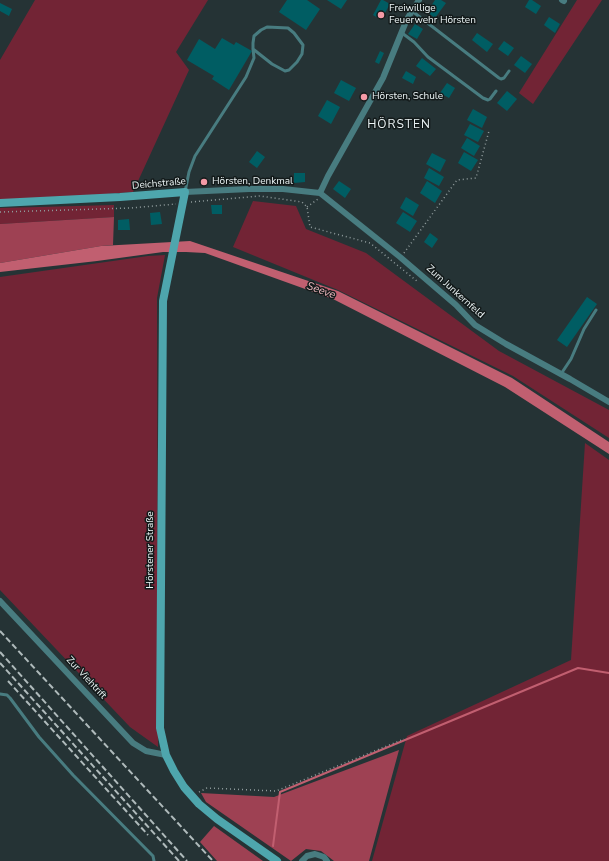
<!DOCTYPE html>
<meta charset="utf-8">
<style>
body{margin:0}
canvas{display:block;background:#253335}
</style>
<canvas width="609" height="861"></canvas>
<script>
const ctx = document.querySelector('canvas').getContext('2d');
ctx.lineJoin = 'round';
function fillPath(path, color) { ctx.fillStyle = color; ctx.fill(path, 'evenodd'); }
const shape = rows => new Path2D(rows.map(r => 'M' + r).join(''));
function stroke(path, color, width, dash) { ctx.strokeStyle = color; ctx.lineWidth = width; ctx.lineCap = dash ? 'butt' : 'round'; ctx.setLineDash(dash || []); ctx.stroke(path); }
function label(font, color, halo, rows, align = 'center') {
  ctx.font = font + ' "Nunito Sans",sans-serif'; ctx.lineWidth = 3; ctx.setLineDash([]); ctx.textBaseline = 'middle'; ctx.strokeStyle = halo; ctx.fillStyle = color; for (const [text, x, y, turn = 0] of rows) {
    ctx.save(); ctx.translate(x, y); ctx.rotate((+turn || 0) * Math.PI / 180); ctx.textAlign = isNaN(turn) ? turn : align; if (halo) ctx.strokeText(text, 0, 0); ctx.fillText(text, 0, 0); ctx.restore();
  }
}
fillPath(shape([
 [35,0,208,0,176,52,189,70,133,192,0,202,0,60],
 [577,0,602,0,533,104,519,93],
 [253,201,296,206,306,229,366,253,499,351,609,410,609,438,513,376,338,290,233,247],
 [114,205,114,217,0,224,0,208],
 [165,255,157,298,158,747,130,727,0,590,0,277,148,256],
 [585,443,609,460,609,861,372,861,407,736,571,660]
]), '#722435');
fillPath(shape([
 [114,217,113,245,101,246,0,263,0,224],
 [399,750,369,861,334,861,321,851,306,849,291,861,206,802,201,793,274,797],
 [214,826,263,861,217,861,200,842]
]), '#9e4153');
fillPath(shape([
 [190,241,338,291,512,378,609,442,609,454,505,387,333,299,205,253,186,252,163,252,97,261,0,272,0,263,101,246]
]), '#c15f70');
stroke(shape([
 [273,846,280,792,578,668,609,673]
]), '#c15f70', 2);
fillPath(shape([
 [287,0,307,0,320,9,306,30,279,12],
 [327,0,347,0,341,9],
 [381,0,383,0,390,4,381,20,373,15],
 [435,0,441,0,446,3,435,18,427,12],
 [529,0,532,0,541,6,536,14,525,7],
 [0,3,12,9,9,16,0,11],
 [549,17,560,24,555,33,544,25],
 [415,24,423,29,417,39,408,34],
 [477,33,493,44,487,52,472,40],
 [222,38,234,45,236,42,252,51,229,90,212,79,214,76,187,60,199,39,215,49],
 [504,41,514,48,508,56,498,49],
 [380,51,384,53,379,64,375,62],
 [521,56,532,64,525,73,514,65],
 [422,58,436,69,430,76,416,66],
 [406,71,416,77,413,84,402,78],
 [341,80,356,88,349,101,334,93],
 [447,83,455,88,449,98,440,93],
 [507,91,517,99,507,111,497,103],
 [327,100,340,107,331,124,318,116],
 [473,109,487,117,482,128,467,120],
 [470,124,484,131,478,142,464,135],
 [467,138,480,146,474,156,461,148],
 [257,151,265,157,257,168,249,162],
 [464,152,478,160,471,171,458,163],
 [432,153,446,160,440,172,426,164],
 [429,168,444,177,439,186,424,178],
 [294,173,305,173,305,182,294,183],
 [339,181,351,189,345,198,333,189],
 [427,181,442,191,435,203,420,193],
 [406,197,419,205,413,216,400,208],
 [211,205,222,205,222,214,212,214],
 [160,212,162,224,151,225,150,213],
 [403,212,417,221,410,232,396,223],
 [129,219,130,230,118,230,118,220],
 [430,233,438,239,432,248,424,242],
 [587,297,597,304,567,347,557,340]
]), '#005d63');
stroke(shape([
 [191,202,260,196,302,202,307,207,310,227,370,243,418,282],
 [307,207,318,199],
 [0,212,131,208,176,204],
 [404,253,457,180,476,178,489,131],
 [199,792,207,788,276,791,404,739]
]), '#909c9d', 1.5, [1, 3]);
stroke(shape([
 [412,11,499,78,501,79,504,78,509,71],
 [402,33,414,42,428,57,483,98,488,100,490,99,496,91],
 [185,192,189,172,195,156,246,77,254,58,253,49,253,43,254,36,261,30,267,27,288,28,294,33,303,45,302,54,297,62,289,70,285,71,272,64,253,49],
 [561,374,571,359,584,329,596,310],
 [0,694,7,695,10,698,39,737,73,775,153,856,154,861]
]), '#487c80', 3);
stroke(shape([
 [562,0,564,1],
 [185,192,249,189,283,189,320,193],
 [320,193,400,257,456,305,475,325,506,344,570,379,609,402],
 [320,193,328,176,383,78,407,19,419,0],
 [0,601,133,743,146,751,166,755],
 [302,861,307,856,315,854,324,857,327,861]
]), '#487c80', 6);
stroke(shape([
 [0,203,120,197,185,192,163,301,160,728,166,755,174,771,184,787,199,804,217,819,277,861]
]), '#4ea6ad', 8);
stroke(shape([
 [0,631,213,861],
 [0,652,187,861],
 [0,663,179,861],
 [8,681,148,835]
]), '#afbabb', 2, [6, 3]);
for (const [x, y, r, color] of [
 [381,15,4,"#f49aa6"],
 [364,97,4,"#f49aa6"],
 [204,182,4,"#f49aa6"]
]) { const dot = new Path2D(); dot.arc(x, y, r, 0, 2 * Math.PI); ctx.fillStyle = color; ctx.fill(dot); stroke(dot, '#131a1a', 1.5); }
label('10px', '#ecf5f6', '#131a1a', [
 ["Freiwillige",389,9],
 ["Feuerwehr Hörsten",389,21],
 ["Hörsten, Schule",372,97],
 ["Hörsten, Denkmal",212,182]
], 'left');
label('10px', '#ecf5f6', '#131a1a', [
 ["Deichstraße",159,184,-5],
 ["Zum Junkernfeld",455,292,42],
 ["Hörstener Straße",151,550,-90],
 ["Zur Viehtrift",86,678,47]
]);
label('italic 11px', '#f0bac0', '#131a1a', [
 ["Seeve",321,291,20]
]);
ctx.letterSpacing = '1px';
label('12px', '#ecf5f6', '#131a1a', [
 ["HÖRSTEN",399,125]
]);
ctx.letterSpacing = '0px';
</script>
